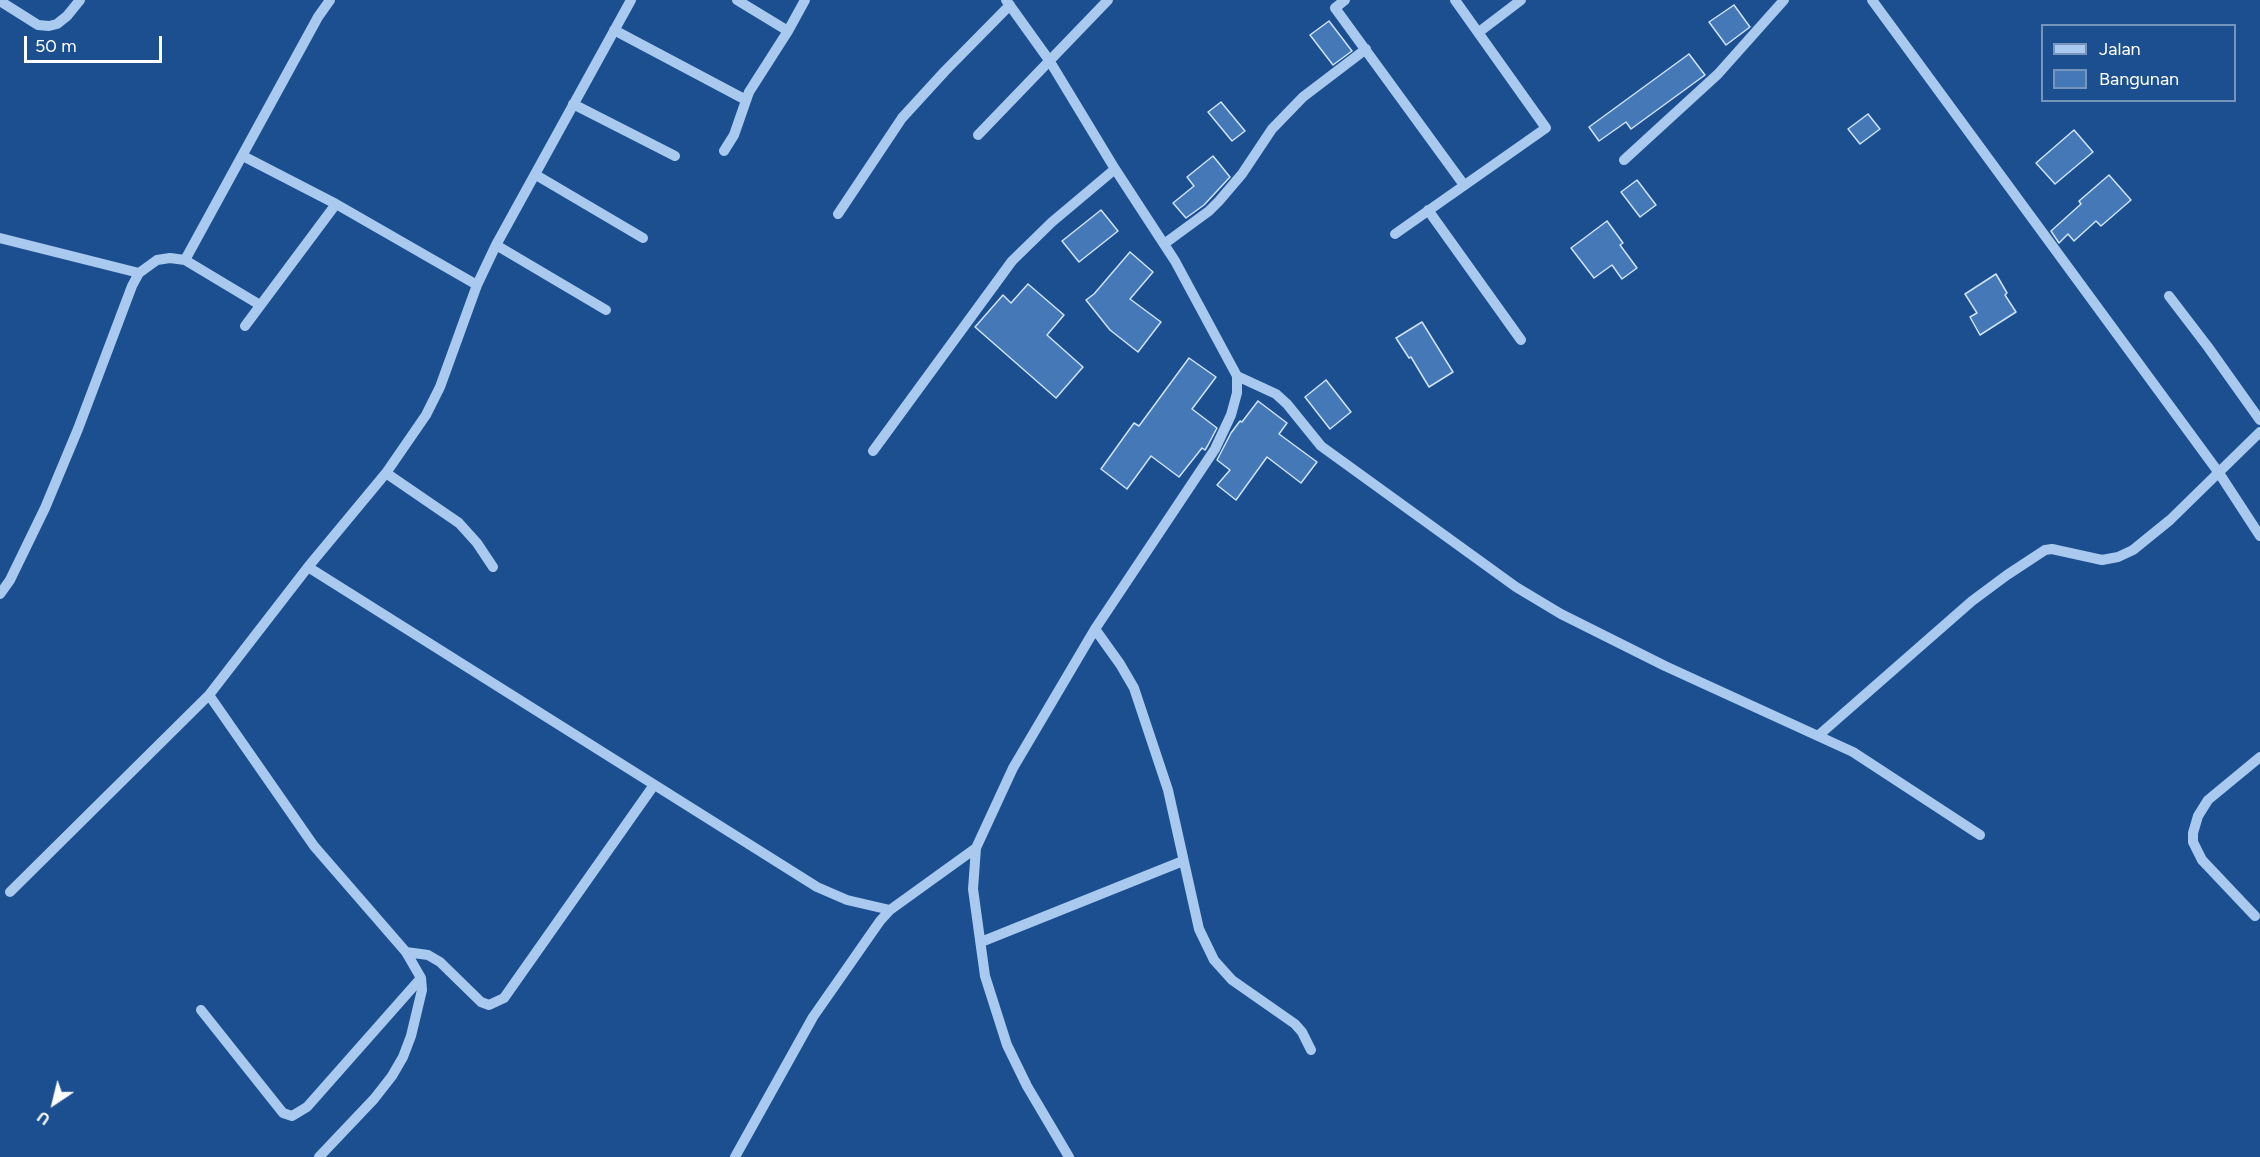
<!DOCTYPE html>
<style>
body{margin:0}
#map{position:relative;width:2260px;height:1157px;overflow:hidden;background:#1b4f8f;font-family:Figtree,sans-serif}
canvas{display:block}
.legend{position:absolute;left:2041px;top:24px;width:195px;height:78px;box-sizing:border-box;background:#1b4f8f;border:2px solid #7695bc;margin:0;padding:8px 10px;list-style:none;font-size:18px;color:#fff}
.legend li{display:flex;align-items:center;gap:12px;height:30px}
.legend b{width:30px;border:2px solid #7695bc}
.north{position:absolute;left:24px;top:1073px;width:60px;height:60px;-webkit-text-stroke:4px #1b4f8f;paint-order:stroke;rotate:215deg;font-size:16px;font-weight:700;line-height:24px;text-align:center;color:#fff}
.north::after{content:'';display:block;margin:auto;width:21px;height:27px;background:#fff;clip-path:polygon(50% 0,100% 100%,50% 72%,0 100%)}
.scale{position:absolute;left:24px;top:36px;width:138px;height:27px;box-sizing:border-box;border:3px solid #fff;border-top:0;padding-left:8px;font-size:18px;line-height:21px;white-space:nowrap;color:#fff;-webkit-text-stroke:4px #1b4f8f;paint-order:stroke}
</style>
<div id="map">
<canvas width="2260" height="1157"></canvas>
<ul class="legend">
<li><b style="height:8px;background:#a9c9ee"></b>Jalan</li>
<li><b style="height:16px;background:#4478b7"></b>Bangunan</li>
</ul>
<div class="north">U</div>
<div class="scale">50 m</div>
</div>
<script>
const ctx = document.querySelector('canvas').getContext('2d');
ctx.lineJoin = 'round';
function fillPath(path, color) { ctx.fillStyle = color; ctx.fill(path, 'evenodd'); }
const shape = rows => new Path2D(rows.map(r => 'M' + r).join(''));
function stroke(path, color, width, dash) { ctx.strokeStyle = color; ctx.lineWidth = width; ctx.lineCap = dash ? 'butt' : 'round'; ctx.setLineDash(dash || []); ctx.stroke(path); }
const building = shape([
 [1734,5,1750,27,1726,45,1709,22,1734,5],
 [1329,21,1352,51,1333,65,1310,35,1329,21],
 [1689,54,1705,75,1631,129,1626,122,1599,141,1589,127,1689,54],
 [1221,102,1245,131,1232,141,1208,112,1221,102],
 [1868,114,1880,129,1860,144,1848,129,1868,114],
 [2074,130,2093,152,2055,184,2036,163,2074,130],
 [1213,156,1230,177,1204,205,1186,218,1173,203,1194,186,1187,177,1213,156],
 [2109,175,2131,200,2101,226,2096,221,2074,241,2068,234,2059,243,2051,231,2081,204,2079,201,2109,175],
 [1637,180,1656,205,1640,217,1621,192,1637,180],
 [1101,210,1118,231,1079,262,1062,241,1101,210],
 [1607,221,1623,243,1620,245,1637,268,1622,279,1612,265,1594,278,1571,248,1607,221],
 [1130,252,1153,272,1130,299,1161,322,1138,352,1110,330,1086,300,1094,294,1130,252],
 [1996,274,2007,293,2005,295,2016,312,1980,335,1970,317,1977,313,1965,294,1996,274],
 [1028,284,1064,315,1047,335,1083,367,1056,398,975,327,1003,295,1011,303,1028,284],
 [1422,322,1453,372,1429,387,1411,357,1409,358,1396,338,1422,322],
 [1189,358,1216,377,1192,409,1217,428,1208,445,1205,450,1202,448,1179,477,1151,456,1127,489,1101,469,1134,423,1139,426,1189,358],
 [1326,380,1351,412,1330,429,1305,397,1326,380],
 [1258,401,1287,423,1279,434,1317,462,1301,483,1267,457,1236,500,1217,485,1230,470,1217,460,1231,433,1240,421,1242,422,1258,401]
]);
fillPath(building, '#4478b7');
stroke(building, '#cfe3fa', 1.5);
stroke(shape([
 [737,0,788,31],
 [1006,0,1049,60,1115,169,1175,261,1237,376,1237,393,1231,415,1215,449,1095,629,1013,768,976,848,973,889,985,976,1007,1045,1027,1086,1069,1157],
 [1345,0,1335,8,1464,185],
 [1872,0,2219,473,2260,536],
 [0,1,38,25,49,26,57,24,67,16,80,0],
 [614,30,746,100],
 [1479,32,1521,0],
 [573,104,675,156],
 [978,135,1108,0],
 [724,151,734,135,749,92,788,31,805,0],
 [243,156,336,204,477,285],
 [1624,160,1718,74,1784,0],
 [536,175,643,238],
 [1428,210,1521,340],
 [838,214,902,118,945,71,1010,5],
 [1395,234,1546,128,1455,0],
 [0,238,139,273,132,286,78,429,45,508,10,580,0,594],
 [1164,244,1209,211,1219,201,1242,174,1272,129,1303,97,1366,49],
 [496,245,606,310],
 [185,260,260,305],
 [139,273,157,260,170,258,185,260,318,17,330,0],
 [2169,296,2208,347,2260,420],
 [245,326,336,204],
 [1237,376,1276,394,1287,404,1321,446,1516,587,1561,614,1665,666,1853,752,1980,835],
 [873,451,1012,261,1052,222,1115,169],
 [386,473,459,523,477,543,493,567],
 [308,567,817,887,847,900,890,910],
 [1095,629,1120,664,1134,688,1168,790,1199,929,1214,960,1232,980,1295,1024,1302,1032,1311,1050],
 [1819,735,1972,601,2007,575,2045,550,2052,549,2102,560,2118,557,2133,550,2170,520,2260,432],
 [10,892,209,695],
 [2255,916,2202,860,2193,842,2193,833,2198,816,2208,800,2260,757],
 [981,942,1183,861],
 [406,952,428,955,440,962,481,1002,489,1005,504,998,654,785],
 [201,1010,283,1113,292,1116,307,1107,421,978],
 [319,1157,374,1099,392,1076,403,1057,411,1036,422,990,421,978,406,952,314,846,209,695,308,567,386,473,426,415,440,387,477,285,496,245,631,0],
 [735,1157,813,1017,880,921,890,910,976,848]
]), '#a9c9ee', 10);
</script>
